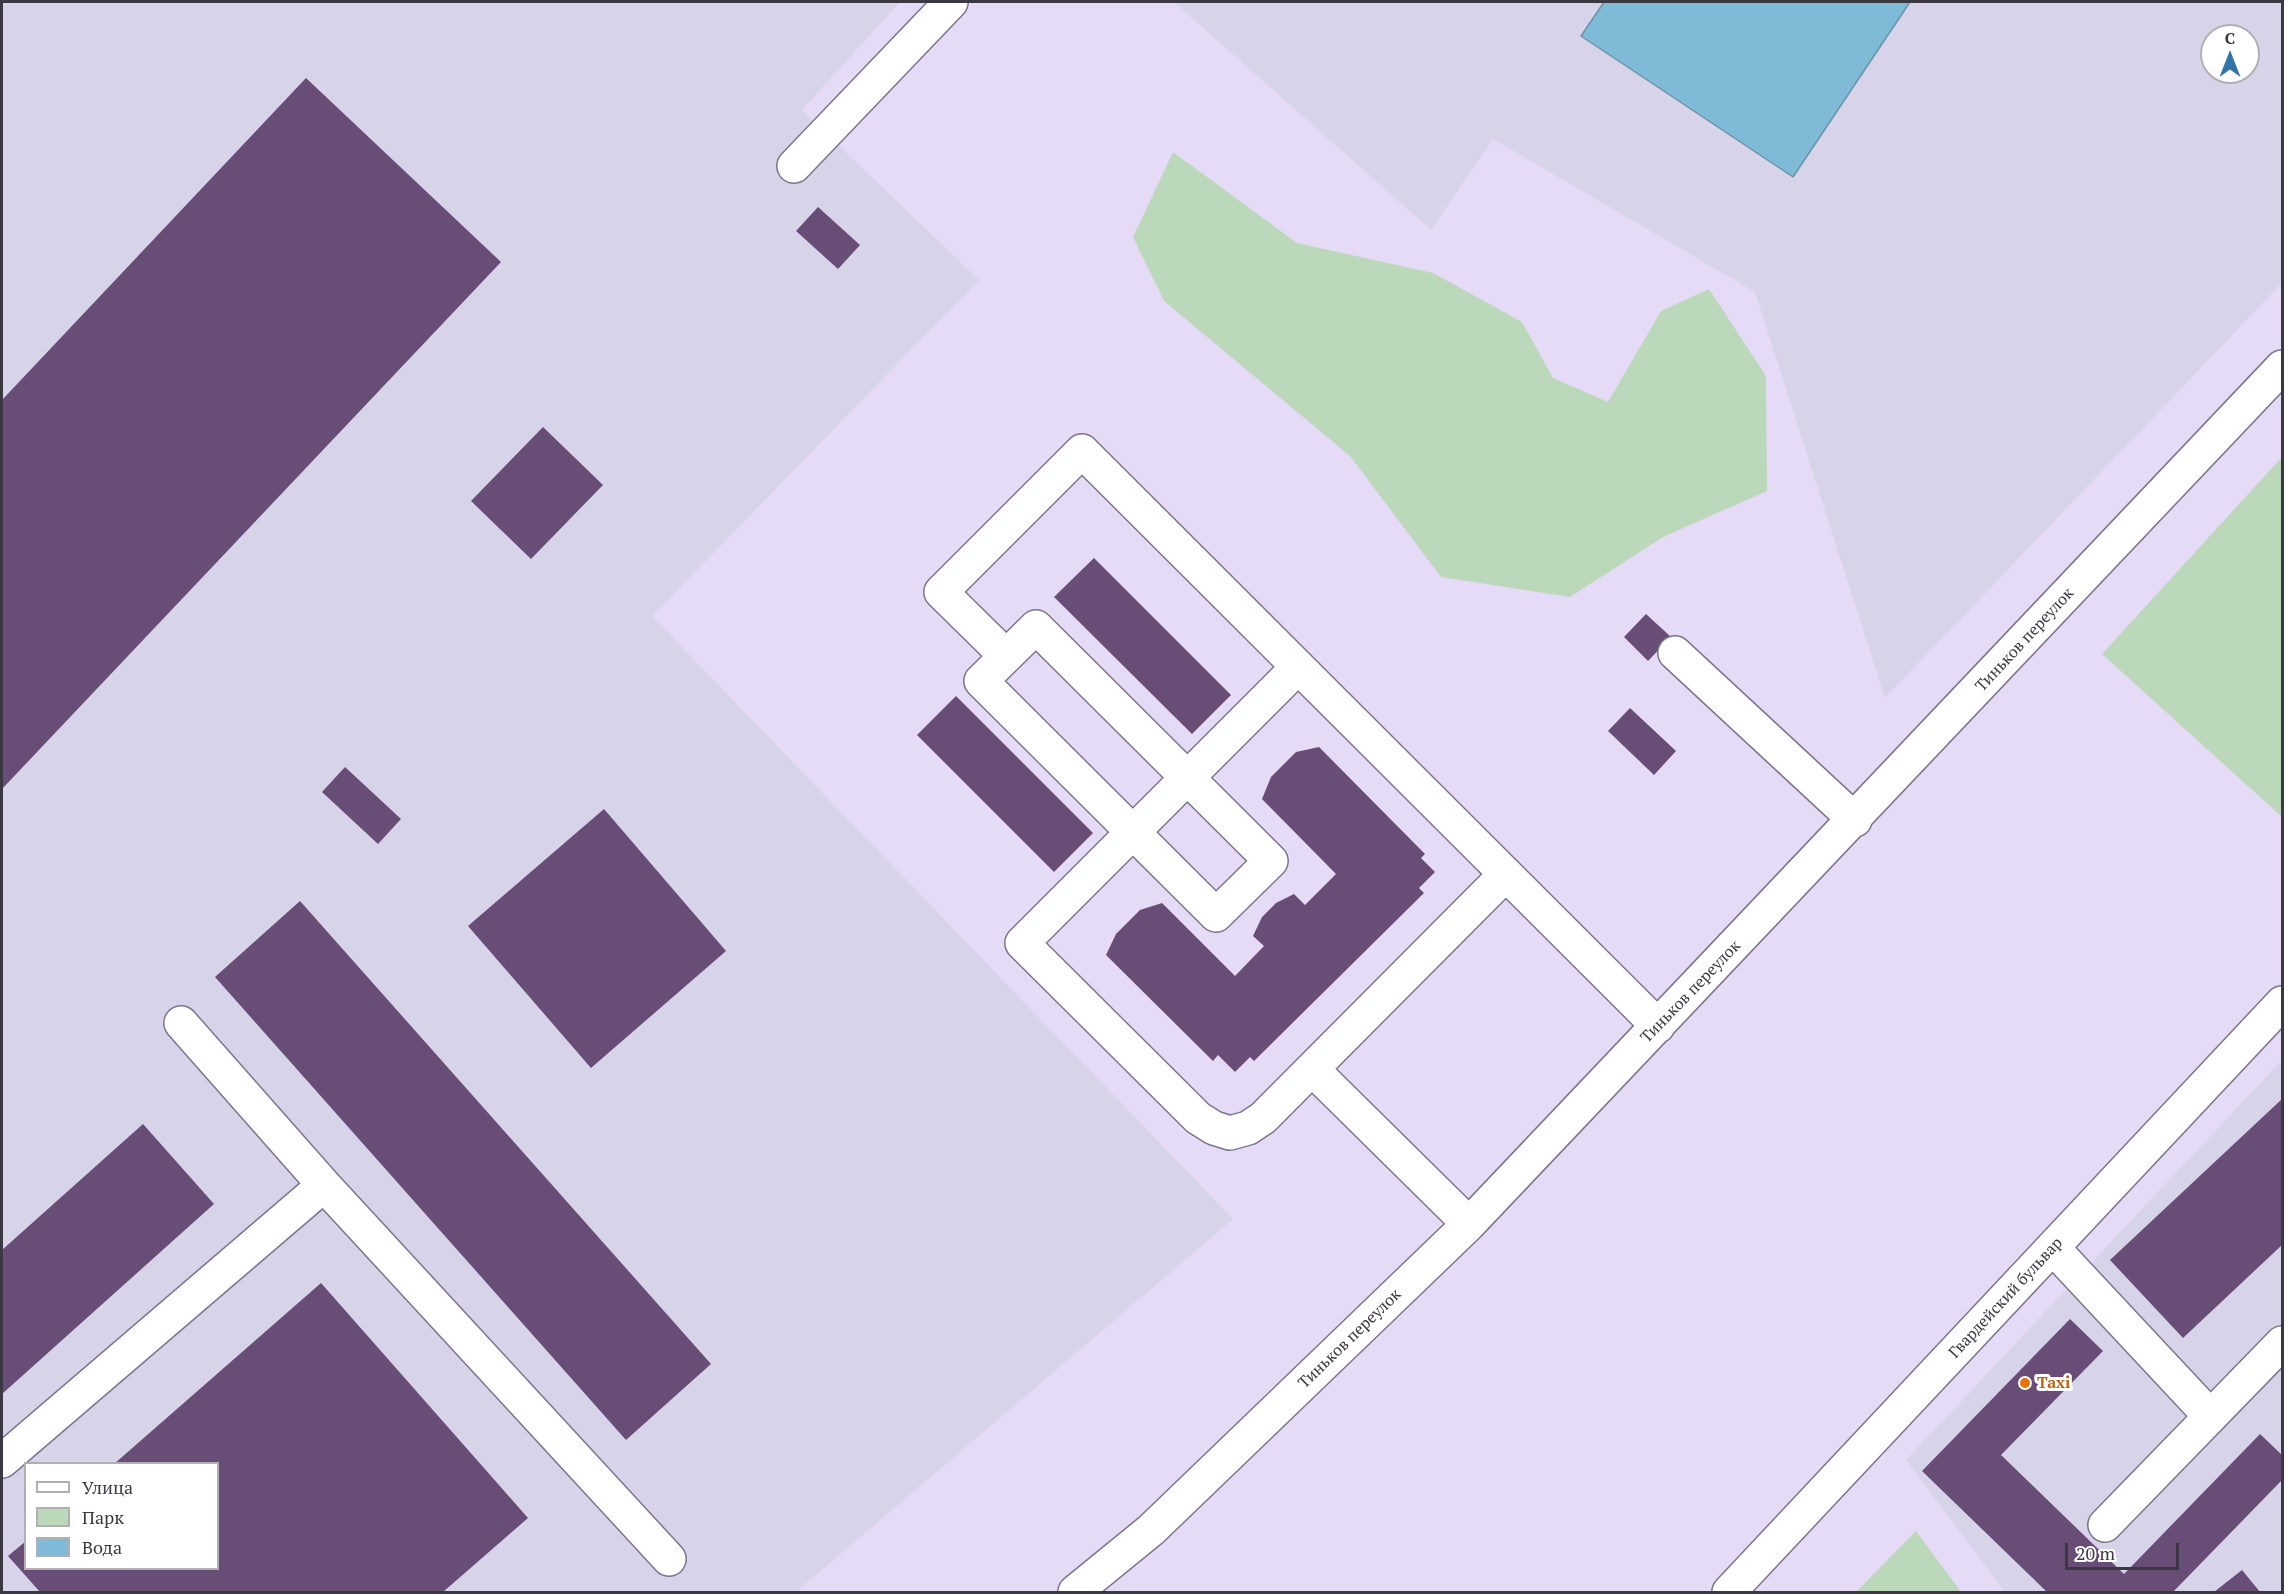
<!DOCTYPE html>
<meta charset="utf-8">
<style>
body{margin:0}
#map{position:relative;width:2284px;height:1594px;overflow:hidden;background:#e5dbf7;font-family:"PT Serif",serif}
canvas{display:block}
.frame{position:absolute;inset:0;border:3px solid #3c3843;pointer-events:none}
.legend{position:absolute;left:24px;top:1462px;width:195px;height:108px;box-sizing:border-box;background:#fff;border:2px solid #b1afb4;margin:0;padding:8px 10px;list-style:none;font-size:18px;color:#3c3843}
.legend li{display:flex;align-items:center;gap:12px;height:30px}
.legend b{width:30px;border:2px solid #b1afb4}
.north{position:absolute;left:2200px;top:24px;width:60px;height:60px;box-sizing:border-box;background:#fff;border:2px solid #b1afb4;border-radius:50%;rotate:0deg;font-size:16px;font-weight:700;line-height:24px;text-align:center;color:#3c3843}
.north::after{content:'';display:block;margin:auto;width:21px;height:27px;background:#3273a9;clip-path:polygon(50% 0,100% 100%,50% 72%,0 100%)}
.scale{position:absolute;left:2065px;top:1543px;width:114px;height:27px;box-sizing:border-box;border:3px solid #3c3843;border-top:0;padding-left:8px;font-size:18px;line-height:21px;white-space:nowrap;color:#3c3843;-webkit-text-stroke:4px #fff;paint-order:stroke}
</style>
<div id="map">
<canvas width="2284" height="1594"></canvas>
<div class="frame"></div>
<ul class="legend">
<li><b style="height:8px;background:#fff"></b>Улица</li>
<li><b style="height:16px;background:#bcd8bb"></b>Парк</li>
<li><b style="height:16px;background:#7fbad6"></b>Вода</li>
</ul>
<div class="north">С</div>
<div class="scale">20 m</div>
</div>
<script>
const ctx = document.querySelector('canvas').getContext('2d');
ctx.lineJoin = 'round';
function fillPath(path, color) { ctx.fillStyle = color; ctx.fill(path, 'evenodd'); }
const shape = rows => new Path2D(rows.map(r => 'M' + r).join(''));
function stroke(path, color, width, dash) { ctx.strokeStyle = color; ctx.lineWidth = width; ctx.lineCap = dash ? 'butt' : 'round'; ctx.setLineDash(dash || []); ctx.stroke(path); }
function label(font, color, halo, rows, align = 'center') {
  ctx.font = font + ' "PT Serif",serif'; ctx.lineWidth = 6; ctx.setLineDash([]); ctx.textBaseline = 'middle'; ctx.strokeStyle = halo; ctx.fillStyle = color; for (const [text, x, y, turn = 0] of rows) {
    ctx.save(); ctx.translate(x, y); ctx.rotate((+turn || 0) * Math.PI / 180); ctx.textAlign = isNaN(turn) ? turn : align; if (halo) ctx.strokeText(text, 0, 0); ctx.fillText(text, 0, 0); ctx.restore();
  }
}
fillPath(shape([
 [2,2,900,2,802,110,979,280,652,616,1233,1219,796,1592,2,1592],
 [26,1464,218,1464,218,1568,26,1568],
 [1174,2,2282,2,2282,283,1885,698,1755,292,1493,139,1431,230],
 [2212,36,2248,36,2248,72,2212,72],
 [2282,1060,2282,1592,2005,1592,1906,1460]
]), '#d7d4ea');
fillPath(shape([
 [1173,152,1297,243,1433,273,1522,322,1553,378,1608,402,1661,311,1709,289,1766,376,1767,491,1663,537,1570,597,1441,577,1350,456,1164,301,1133,237],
 [2282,457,2282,817,2102,654],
 [1916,1531,1961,1592,1856,1592]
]), '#bcd8bb');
const water = shape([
 [1604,2,1910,2,1793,177,1581,36,1604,2]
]);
fillPath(water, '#7fbad6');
stroke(water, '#6b93aa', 1.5);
fillPath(shape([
 [306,78,501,262,2,789,2,400],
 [818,207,860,245,838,269,796,231],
 [543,427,603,485,531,559,471,501],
 [1094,558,1231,695,1192,734,1054,597],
 [1646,614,1671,637,1648,661,1624,637],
 [956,696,1093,833,1054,872,917,735],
 [1630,708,1676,751,1654,775,1608,731],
 [1319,747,1425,854,1421,858,1435,872,1419,888,1424,893,1254,1061,1250,1057,1235,1072,1218,1055,1213,1061,1106,955,1116,934,1140,910,1162,903,1235,976,1264,946,1253,936,1262,917,1276,903,1294,894,1305,905,1336,874,1262,799,1271,777,1296,752],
 [345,767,401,819,378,844,322,792],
 [604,809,726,951,591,1068,468,926],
 [300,901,711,1364,626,1440,215,977],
 [2282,1099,2282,1245,2183,1338,2110,1260],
 [143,1124,214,1204,2,1394,2,1250],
 [321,1283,528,1518,443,1592,40,1592,8,1556,26,1541,26,1568,218,1568,218,1464,114,1464],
 [2070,1319,2103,1351,2001,1455,2124,1574,2260,1434,2282,1455,2282,1480,2173,1592,2047,1592,1922,1471],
 [2242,1570,2260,1592,2214,1592]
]), '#684d76');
const minor = shape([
 [794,166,951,2],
 [1036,627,1271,861,1216,915,981,681,1036,627],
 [1675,653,1855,820],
 [1006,656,941,592,1082,451,1658,1026],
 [1298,667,1022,943,1198,1118,1214,1128,1230,1133,1248,1128,1263,1118,1506,874],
 [181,1023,324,1185,669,1559],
 [1312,1069,1469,1224],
 [2053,1248,2210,1416],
 [2,1461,324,1185],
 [2105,1525,2282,1343],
 [1075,1592,1151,1530,1469,1224,2282,367],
 [1729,1592,2282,1003]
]);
stroke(minor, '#7d748d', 36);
stroke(minor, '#fff', 33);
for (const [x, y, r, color] of [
 [2025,1383,6,"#e8710a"]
]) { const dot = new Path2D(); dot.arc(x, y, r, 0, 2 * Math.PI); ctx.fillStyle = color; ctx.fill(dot); stroke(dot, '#fff', 2); }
label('16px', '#3c3843', '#fff', [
 ["Тиньков переулок",2025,640,-47],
 ["Тиньков переулок",1691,992,-46],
 ["Гвардейский бульвар",2006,1298,-47],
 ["Тиньков переулок",1350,1339,-44]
]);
label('bold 16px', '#c56008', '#fff', [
 ["Taxi",2037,1383]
], 'left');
</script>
